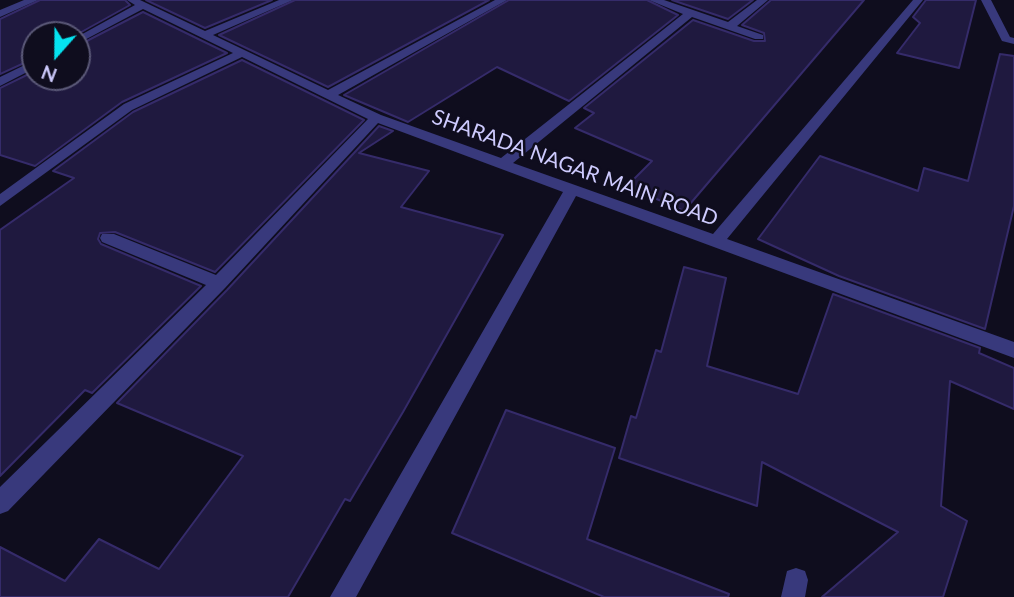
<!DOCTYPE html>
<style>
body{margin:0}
#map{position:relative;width:1014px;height:597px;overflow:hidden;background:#0f0d1e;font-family:Lato,sans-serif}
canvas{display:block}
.north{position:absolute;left:21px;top:21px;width:70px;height:70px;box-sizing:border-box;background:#0f0d1e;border:2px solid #5b5978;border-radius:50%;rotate:201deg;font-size:19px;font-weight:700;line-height:28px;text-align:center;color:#cecbfe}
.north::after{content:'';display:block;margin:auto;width:24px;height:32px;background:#05e3f0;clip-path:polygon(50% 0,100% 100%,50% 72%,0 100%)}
</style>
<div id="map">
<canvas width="1014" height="597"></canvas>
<div class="north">N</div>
</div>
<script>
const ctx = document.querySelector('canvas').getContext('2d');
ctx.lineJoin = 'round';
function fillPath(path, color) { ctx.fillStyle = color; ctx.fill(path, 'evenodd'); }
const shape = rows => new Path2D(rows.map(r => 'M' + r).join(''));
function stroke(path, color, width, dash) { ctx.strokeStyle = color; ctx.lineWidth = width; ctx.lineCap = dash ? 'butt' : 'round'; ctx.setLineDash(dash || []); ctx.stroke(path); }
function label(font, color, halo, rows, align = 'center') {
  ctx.font = font + ' Lato,sans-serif'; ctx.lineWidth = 5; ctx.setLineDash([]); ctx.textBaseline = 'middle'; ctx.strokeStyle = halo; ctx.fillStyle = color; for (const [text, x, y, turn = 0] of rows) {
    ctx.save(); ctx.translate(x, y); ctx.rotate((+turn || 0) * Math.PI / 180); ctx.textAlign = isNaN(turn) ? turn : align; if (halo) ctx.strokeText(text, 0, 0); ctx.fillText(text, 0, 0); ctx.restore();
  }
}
const building = shape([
 [40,0,125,0,130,5,76,35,35,35,35,58,0,74,0,19,40,0],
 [146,0,272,0,205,28,146,0],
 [295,0,489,0,328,87,219,35,295,0],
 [509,0,647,0,678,15,569,101,497,67,408,122,344,95,509,0],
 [672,0,753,0,728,19,672,0],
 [771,0,864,0,684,211,627,186,652,161,575,128,594,113,584,108,693,20,754,41,765,41,764,33,742,25,771,0],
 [926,0,976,0,959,68,897,53,920,23,913,17,926,0],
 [143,12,227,53,122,102,35,166,0,155,0,88,35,71,35,77,77,77,77,46,143,12],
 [1000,54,1014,56,1014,206,985,329,839,276,758,239,820,156,918,191,924,168,968,181,1000,54],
 [242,60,364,120,215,272,115,232,100,233,98,239,101,244,201,286,92,393,85,390,0,476,0,230,74,178,53,171,133,112,242,60],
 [379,126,393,131,359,153,429,171,401,207,503,235,403,412,350,501,345,499,288,597,0,597,0,547,65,581,99,539,159,569,243,456,117,403,227,290,379,126],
 [684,267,726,278,707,366,798,394,833,294,980,348,979,353,1014,368,1014,409,950,381,941,506,967,521,943,597,822,597,898,532,762,462,757,506,619,458,631,416,636,418,656,350,661,352,684,267],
 [506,410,615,448,587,539,729,594,728,597,604,597,452,533,506,410]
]);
fillPath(building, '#1f193f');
stroke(building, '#352b6a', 2);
fillPath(shape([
 [24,0,38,0,0,17,0,10,24,0],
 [127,0,140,0,205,31,279,0,293,0,213,35,328,90,495,0,507,0,338,95,381,115,501,158,683,14,649,0,664,0,728,22,757,0,768,0,737,26,763,35,763,39,755,39,692,17,513,163,713,234,913,0,923,0,727,239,1014,342,1014,358,576,196,356,597,330,597,563,192,378,123,225,288,8,511,0,514,0,487,206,285,102,242,100,238,102,234,114,234,216,275,368,119,242,57,132,110,0,206,0,194,124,104,233,53,143,9,77,44,77,37,135,5,127,0],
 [981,0,991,0,1010,37,1014,38,1014,44,1002,41,981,0],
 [35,60,35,68,0,86,0,77,35,60],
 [796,568,805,571,808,580,805,597,781,597,787,571,796,568]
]), '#38397c');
label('21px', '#cecbfe', '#0f0d1e', [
 ["SHARADA NAGAR MAIN ROAD",575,168,20]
]);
</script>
